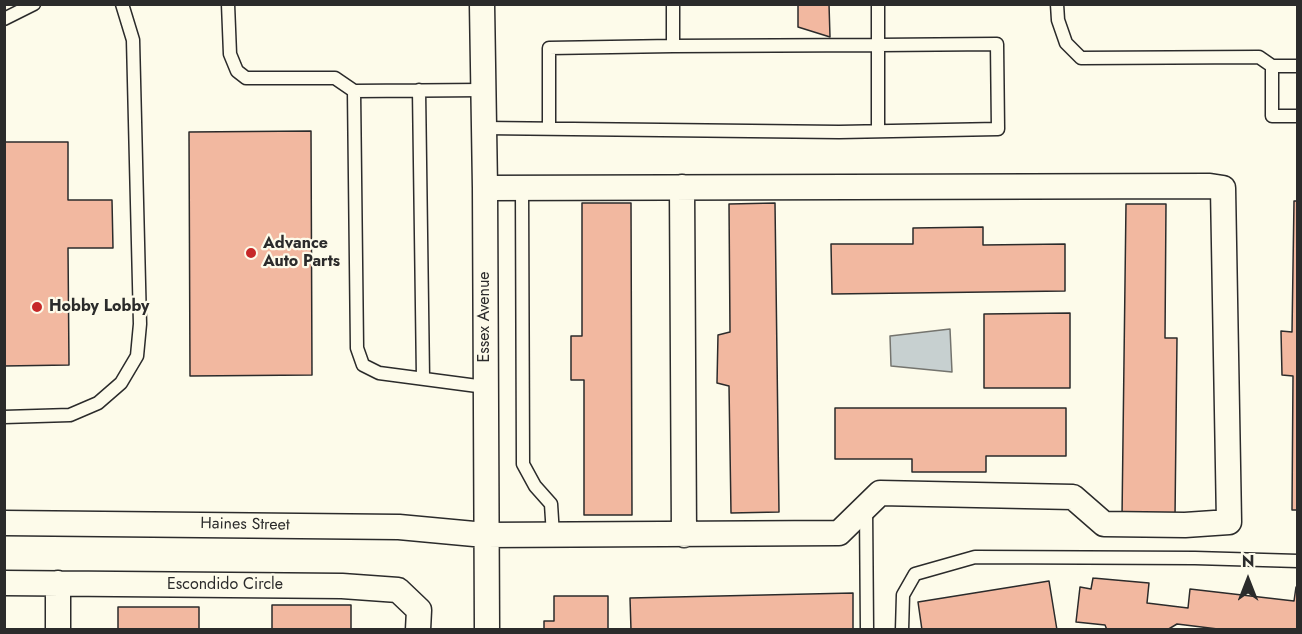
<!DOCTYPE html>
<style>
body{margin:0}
#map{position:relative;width:1302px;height:634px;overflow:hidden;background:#fdfbea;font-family:Jost,sans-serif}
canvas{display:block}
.frame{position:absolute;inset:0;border:6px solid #2b2b2b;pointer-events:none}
.north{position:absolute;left:1218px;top:550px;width:60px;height:60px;-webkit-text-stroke:4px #fdfbea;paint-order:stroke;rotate:0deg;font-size:16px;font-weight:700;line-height:24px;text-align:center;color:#2b2b2b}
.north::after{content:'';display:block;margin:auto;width:21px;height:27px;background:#2b2b2b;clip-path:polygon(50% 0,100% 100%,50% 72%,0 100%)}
</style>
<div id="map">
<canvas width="1302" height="634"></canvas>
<div class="frame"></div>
<div class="north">N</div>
</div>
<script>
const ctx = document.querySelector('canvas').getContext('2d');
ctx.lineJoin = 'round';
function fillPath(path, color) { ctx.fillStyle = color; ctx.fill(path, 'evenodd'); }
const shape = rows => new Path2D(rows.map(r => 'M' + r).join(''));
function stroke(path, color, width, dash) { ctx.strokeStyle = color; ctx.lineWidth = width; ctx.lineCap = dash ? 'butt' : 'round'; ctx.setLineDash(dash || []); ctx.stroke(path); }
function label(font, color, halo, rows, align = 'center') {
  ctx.font = font + ' Jost,sans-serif'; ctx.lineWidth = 4.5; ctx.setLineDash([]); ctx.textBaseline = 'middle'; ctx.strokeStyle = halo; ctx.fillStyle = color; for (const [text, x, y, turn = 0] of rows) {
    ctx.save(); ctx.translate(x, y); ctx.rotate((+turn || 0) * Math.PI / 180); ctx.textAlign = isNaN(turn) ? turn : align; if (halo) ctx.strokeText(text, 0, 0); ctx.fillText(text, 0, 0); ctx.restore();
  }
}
const water = shape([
 [950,329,952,372,891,366,890,336,950,329]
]);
fillPath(water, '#c7d0d0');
stroke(water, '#74746e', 1.5);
const building = shape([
 [798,4,829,4,830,37,798,27,798,4],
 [311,131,312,375,190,376,189,132,311,131],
 [4,142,68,142,68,200,112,200,113,248,68,248,69,365,4,366,4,142],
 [1294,201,1298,201,1298,510,1292,510,1293,376,1282,375,1281,331,1292,332,1294,201],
 [582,203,631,203,632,515,584,515,584,380,571,380,571,336,582,336,582,203],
 [775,203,779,512,731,513,729,386,717,383,718,335,730,332,729,204,775,203],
 [1126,204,1166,204,1165,338,1177,338,1175,517,1122,517,1126,204],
 [983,227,983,245,1065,244,1065,291,832,294,831,244,913,244,913,228,983,227],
 [1070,313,1070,388,984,388,984,314,1070,313],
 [835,408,1066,408,1066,456,986,456,986,472,912,472,912,459,835,459,835,408],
 [1093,578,1149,583,1147,603,1188,608,1190,589,1294,601,1296,587,1298,587,1298,630,1226,630,1177,624,1167,630,1107,630,1105,625,1076,622,1080,587,1091,589,1093,578],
 [1049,581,1057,630,922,630,918,602,1049,581],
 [853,593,853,630,631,630,630,598,853,593],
 [554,596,608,596,608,630,544,630,544,621,554,621,554,596],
 [272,605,351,605,351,630,272,630,272,605],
 [118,607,199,607,199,630,118,630,118,607]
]);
fillPath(building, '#f2b8a0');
stroke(building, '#2b2b2b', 1.5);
const lane = shape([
 [228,4,230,54,237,71,246,78,335,78,354,91,357,348,363,365,379,373,485,387],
 [673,4,673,46,878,45,878,131],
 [1057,4,1058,20,1066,43,1081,58,1259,57,1272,66,1298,66],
 [4,19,34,4],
 [1272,66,1272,116,1298,116],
 [419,90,423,378],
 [354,91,484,90],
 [484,128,839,132,998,129,997,44,878,45,878,4],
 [549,128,549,48,673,46],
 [522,188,523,464,535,486,551,504,553,535],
 [4,417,70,415,98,403,121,383,137,356,140,324,133,40,122,4],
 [866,508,867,630],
 [902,630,903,595,915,574,975,557,1195,558,1298,561]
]);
const street = shape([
 [482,4,485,188,487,630],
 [682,187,684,535],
 [4,523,399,527,485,535,839,533,880,493,1073,497,1104,524,1185,525,1229,522,1223,188,1210,186,485,188],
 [4,583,342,586,398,590,419,610,418,630],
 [58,583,58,630]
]);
stroke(lane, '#2b2b2b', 15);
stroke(street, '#2b2b2b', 27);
stroke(lane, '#fdfbea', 12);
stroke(street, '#fdfbea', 24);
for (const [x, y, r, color] of [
 [251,253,6,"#c62828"],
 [37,307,6,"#c62828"]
]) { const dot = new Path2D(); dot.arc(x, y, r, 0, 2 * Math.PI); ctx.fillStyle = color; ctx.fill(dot); stroke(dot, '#fdfbea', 2); }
label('bold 16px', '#2b2b2b', '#fdfbea', [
 ["Advance",263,244],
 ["Auto Parts",263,262],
 ["Hobby Lobby",49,307]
], 'left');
label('16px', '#2b2b2b', '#fdfbea', [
 ["Essex Avenue",485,317,-90],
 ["Haines Street",245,525,1],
 ["Escondido Circle",225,585]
]);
</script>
